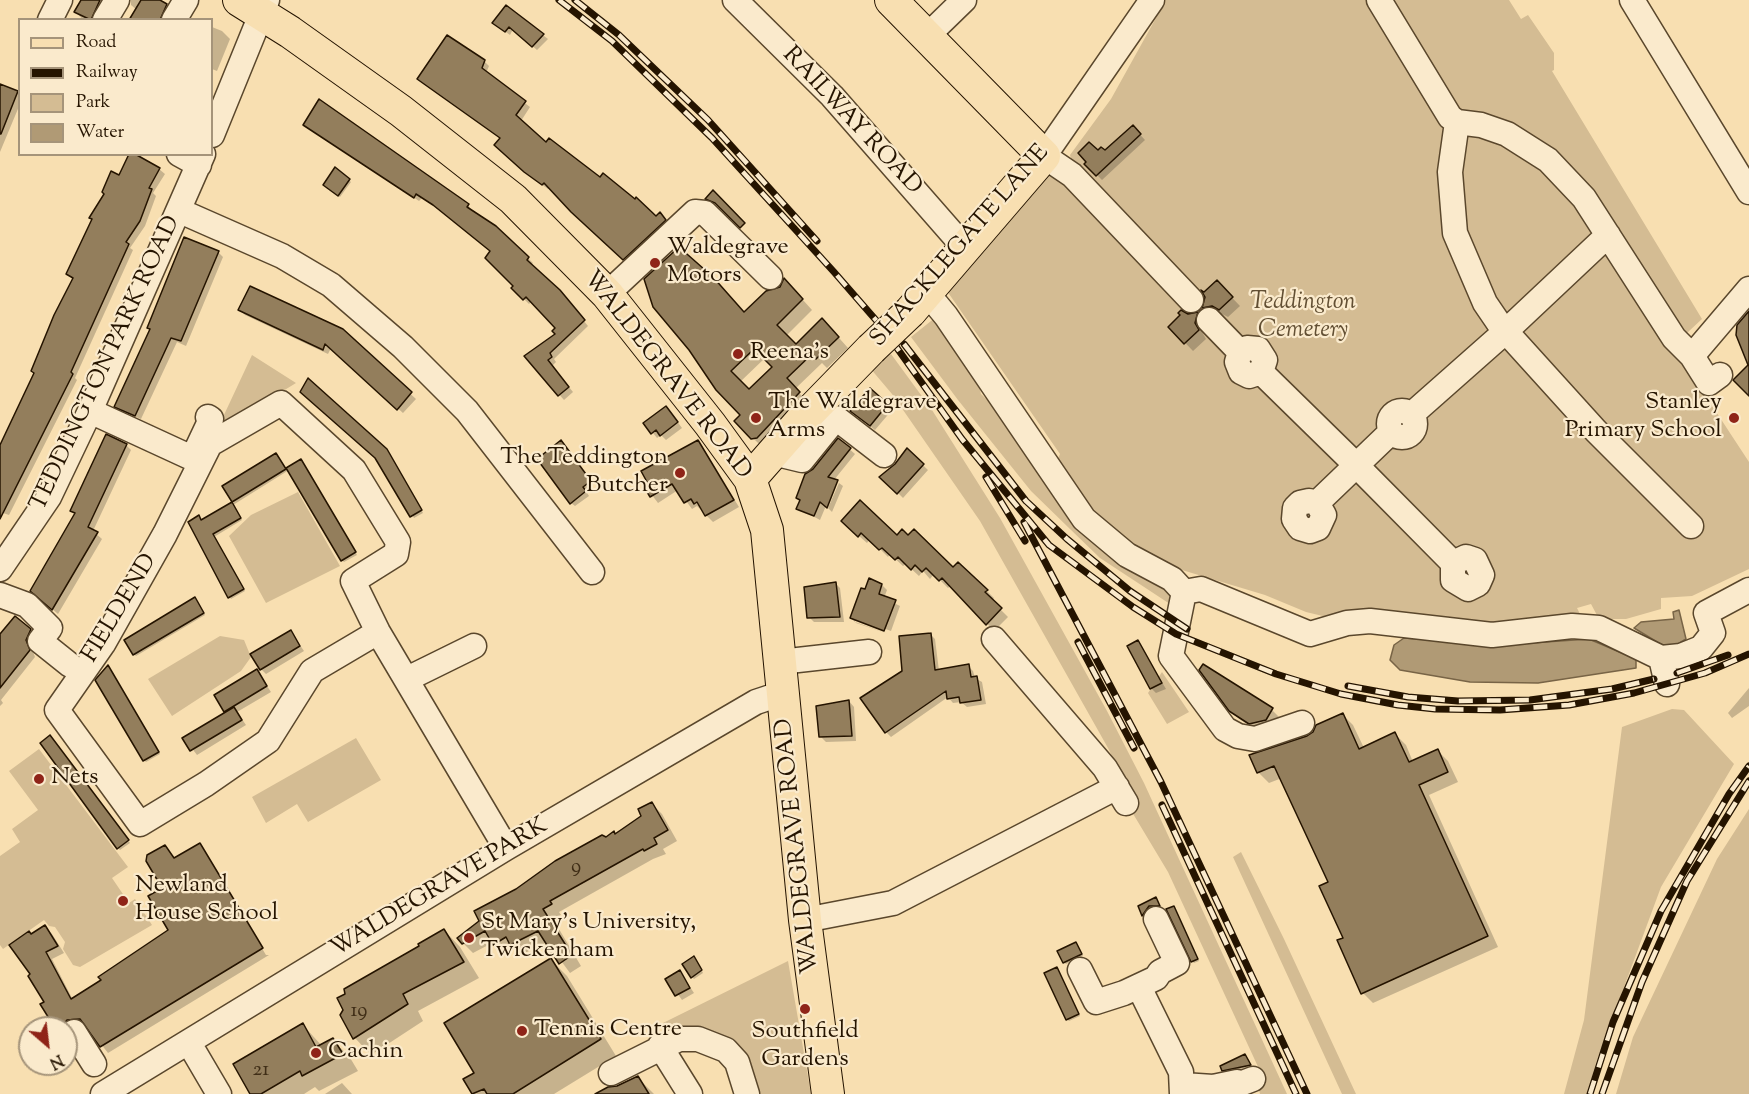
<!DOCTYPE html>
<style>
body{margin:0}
#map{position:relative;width:1749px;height:1094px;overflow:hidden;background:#f8dfb1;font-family:"Sorts Mill Goudy",serif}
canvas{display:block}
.legend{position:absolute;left:18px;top:18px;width:195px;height:138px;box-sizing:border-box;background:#faeacc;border:2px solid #a5947a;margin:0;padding:8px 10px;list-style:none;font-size:18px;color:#251400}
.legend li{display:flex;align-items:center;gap:12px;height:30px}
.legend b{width:30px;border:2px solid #a5947a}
.north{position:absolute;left:18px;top:1016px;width:60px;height:60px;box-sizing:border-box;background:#faeacc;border:2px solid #a5947a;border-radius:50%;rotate:152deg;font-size:16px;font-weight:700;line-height:24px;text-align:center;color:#251400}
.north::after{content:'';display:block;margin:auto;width:21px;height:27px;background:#8f2418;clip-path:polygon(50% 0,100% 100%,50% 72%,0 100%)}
</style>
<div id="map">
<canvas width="1749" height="1094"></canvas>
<ul class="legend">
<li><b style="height:8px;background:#f8dfb1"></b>Road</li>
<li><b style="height:8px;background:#251400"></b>Railway</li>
<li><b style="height:16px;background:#d4bc93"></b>Park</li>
<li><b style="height:16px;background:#b09a75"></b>Water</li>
</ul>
<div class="north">N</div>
</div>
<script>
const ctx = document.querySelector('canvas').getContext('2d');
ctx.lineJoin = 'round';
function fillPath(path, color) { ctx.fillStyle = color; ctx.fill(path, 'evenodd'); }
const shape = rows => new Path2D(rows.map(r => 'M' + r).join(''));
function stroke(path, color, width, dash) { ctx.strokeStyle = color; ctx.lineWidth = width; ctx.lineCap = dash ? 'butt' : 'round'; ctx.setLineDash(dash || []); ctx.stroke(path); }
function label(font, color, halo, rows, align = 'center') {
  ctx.font = font + ' "Sorts Mill Goudy",serif'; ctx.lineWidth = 4.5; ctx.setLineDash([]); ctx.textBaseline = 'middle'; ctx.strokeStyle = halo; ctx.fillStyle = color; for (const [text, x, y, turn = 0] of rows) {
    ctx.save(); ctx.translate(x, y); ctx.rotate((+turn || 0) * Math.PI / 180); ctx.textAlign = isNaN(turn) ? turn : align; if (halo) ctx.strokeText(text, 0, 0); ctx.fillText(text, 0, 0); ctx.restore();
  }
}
fillPath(shape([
 [1166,0,1509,0,1521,19,1528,15,1554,53,1554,70,1552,71,1702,319,1673,346,1749,462,1749,569,1692,596,1661,598,1661,609,1626,619,1599,619,1591,604,1577,608,1581,616,1530,627,1331,618,1306,612,1265,595,1162,564,1173,606,1100,558,1070,529,1031,491,958,400,911,337,936,317,975,366,981,394,1055,465,1060,454,947,291,990,244,991,235,1006,225,1018,212,1018,203,1041,179,1072,162,1070,155,1111,99],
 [891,354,932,410,1000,518,1107,711,1144,783,1287,1094,1260,1094,1258,1086,1266,1084,1168,872,1129,807,1135,803,1108,748,980,521,892,394,870,368],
 [252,355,296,383,216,432],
 [298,492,340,566,266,603,229,536,251,515],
 [220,636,244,640,251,657,241,671,172,716,148,679],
 [1162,672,1189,712,1167,724,1148,693],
 [1672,709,1684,710,1734,764,1661,887,1596,1063,1587,1094,1564,1094,1584,1020,1622,727],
 [356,738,381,780,308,822,297,804,266,823,252,797],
 [39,749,128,867,112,878,129,903,135,899,152,925,80,967,73,965,63,949,65,942,55,927,49,926,44,920,3,949,0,945,0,856,20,842,12,829,38,810,9,771],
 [1749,809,1749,1094,1616,1094,1633,1037,1717,859],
 [1241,852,1284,939,1356,1094,1342,1094,1233,857],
 [788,961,811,1094,752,1094,738,1055,668,1033,663,1023]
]), '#d4bc93');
const water = shape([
 [1679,610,1686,639,1676,645,1662,645,1634,628,1641,622,1674,619,1673,612,1679,610],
 [1404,638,1501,645,1589,639,1636,659,1636,668,1538,683,1470,682,1400,670,1390,660,1394,645,1404,638]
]);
fillPath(water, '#b09a75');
stroke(water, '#786446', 1.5);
fillPath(shape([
 [83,0,116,0,103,20,83,20,76,12],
 [131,0,157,0,176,15,174,20,131,20,137,10,131,5],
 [506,7,548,39,537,50,513,29,510,35,499,27],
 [212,27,222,31,230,39,217,71,212,69],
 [484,61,489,66,486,73,530,107,521,121,546,144,656,218,660,215,670,225,629,264,550,187,548,189,531,177,502,139,424,84],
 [0,85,20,94,20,104,0,152],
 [305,125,468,205,472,211,495,227,533,263,531,265,559,291,588,326,554,359,556,362,552,366,573,392,564,400,526,357,557,334,557,328,532,301,529,304,518,293,492,252,439,210,422,198,419,201],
 [1133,127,1145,140,1102,180,1086,164,1098,152,1105,152],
 [159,169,165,174,153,193,156,196,145,226,130,248,133,250,75,378,77,380,9,515,3,513,0,519,0,449,36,373,73,279,68,274,120,177],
 [335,169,351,182,340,197,327,186],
 [218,252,223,257,186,346,177,342,141,419,121,411,116,406],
 [1217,282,1240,306,1228,317,1222,314,1212,315,1204,307],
 [794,290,812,310,786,336,796,346,832,330,848,348,827,368,822,363,795,389,809,403,763,448,736,421,742,415,717,389,744,313],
 [765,358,774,367,749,391,740,382],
 [240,310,342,331,416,399,403,413,331,348,328,354,245,315],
 [1197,314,1205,322,1202,332,1206,339,1193,351,1170,327,1187,315],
 [887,405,892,410,875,430,857,416],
 [671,413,682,428,666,440,661,435,657,438,645,423],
 [839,440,855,454,834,480,838,482,836,482,820,520,798,508,814,470],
 [698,442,739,507,713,522,697,506,692,509,678,490,658,503,645,486],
 [126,445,131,450,93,531,102,539,58,614,37,596,76,515,72,511],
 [564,446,593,485,586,491,589,496,575,506,571,503],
 [907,450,928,470,903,498,882,477,896,465],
 [389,453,423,513,414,518,377,458],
 [278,457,286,470,301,461,303,463,357,555,344,562,342,560,289,470,233,505,242,520,214,537,245,591,231,599,189,522,200,519,202,521,234,503,224,487],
 [839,483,843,486,832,512,828,508],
 [850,528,897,537,987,591,994,598,992,601,1008,617,994,631,951,585,948,588,934,574,930,579,923,571,919,576,906,564,903,566,890,554,888,557,870,539,867,543],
 [835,583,840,588,844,622,814,622,809,617],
 [882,585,887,590,884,598,900,606,891,631,855,618,855,622,851,618,865,591],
 [197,601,205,615,136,656,134,654],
 [855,622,889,634,856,623],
 [30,630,36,636,31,646,35,657,1,700,3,703,0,706,0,636],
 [291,632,304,651,266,674,261,669],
 [930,634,935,639,939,671,968,666,973,671,975,678,982,682,986,704,967,707,961,702,953,703,948,697,891,737,886,732,904,672],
 [1138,642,1166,689,1156,693,1151,688],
 [1203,666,1272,710,1280,718,1274,728,1258,731,1239,719,1231,710],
 [110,669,160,754,146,762,144,760],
 [257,671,271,692,237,712,246,725,197,755,184,738,227,713,216,696],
 [1749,688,1749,706,1732,718,1728,713],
 [849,701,854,707,856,741,826,742,821,737],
 [1342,714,1353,725,1364,748,1395,734,1406,745,1413,762,1438,751,1448,761,1458,782,1429,795,1498,947,1373,1003,1363,993,1330,883,1282,778,1269,783,1258,772],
 [52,740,130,843,120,850,118,848],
 [651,803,662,814,677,841,663,849,666,854,653,859,559,912,561,915,553,919,581,966,570,973,547,942,521,955,515,948,505,954,494,942,473,953,463,943,606,838,642,817],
 [200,845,266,955,269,955,108,1053,87,1026,58,1028,32,975,31,936,45,927,52,934,64,953,52,959,73,1000,170,930,164,888,164,846,175,859],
 [1158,901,1160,907,1152,908,1145,917,1140,906],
 [1174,907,1199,961,1194,963,1192,961],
 [444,930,460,947,479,978,418,1011,423,1021,371,1055,355,1038,341,1015],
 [1078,946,1083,956,1066,964,1064,962],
 [551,960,567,976,616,1056,554,1094,474,1094,465,1079,476,1073],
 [696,960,703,973,694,979,692,977],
 [1057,969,1080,1016,1069,1021,1067,1019],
 [680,972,694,993,682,1000,667,979],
 [303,1025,322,1046,332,1040,349,1056,358,1071,319,1091,315,1087,304,1094,252,1094],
 [1245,1056,1252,1067,1226,1072,1223,1070],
 [637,1077,654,1094,599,1094,618,1087],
 [342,1083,352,1094,325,1094]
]), '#0003');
const building = shape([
 [81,0,100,0,91,20,74,12,81,0],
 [141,0,160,0,167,4,160,20,129,20,141,0],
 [506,5,544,34,532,47,509,27,505,32,492,23,506,5],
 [447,35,485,60,482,68,526,101,516,115,546,142,549,138,600,177,603,173,635,199,636,197,656,216,660,212,666,220,623,260,571,212,544,183,542,185,524,172,494,145,500,138,417,79,447,35],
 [0,84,18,91,1,134,0,134,0,84],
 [319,99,469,204,467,207,496,226,529,257,527,260,560,290,585,320,550,353,552,357,548,360,569,387,558,396,524,356,555,334,552,331,555,328,526,297,523,300,511,288,513,286,485,258,490,251,433,205,416,194,414,198,303,125,319,99],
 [1133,125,1141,134,1096,176,1084,164,1086,162,1078,153,1089,142,1098,150,1101,147,1105,150,1133,125],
 [129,154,135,154,160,168,149,188,152,189,140,221,126,242,129,244,71,372,73,374,0,519,0,445,34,373,31,371,54,315,73,278,66,274,92,219,89,218,104,194,102,192,111,171,119,175,129,154],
 [335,167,350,179,338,196,323,185,335,167],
 [713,190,745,223,740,228,715,203,705,199,713,190],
 [184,237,219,251,181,341,171,338,135,416,114,407,150,329,147,328,184,237],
 [679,247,713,277,744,312,766,291,780,287,784,278,803,299,777,325,796,344,822,318,839,337,816,359,812,354,787,378,800,392,757,438,751,439,734,421,740,415,716,390,689,350,653,307,644,279,679,247],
 [754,349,772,367,749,389,731,371,754,349],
 [1217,280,1233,297,1219,310,1212,306,1202,308,1205,297,1201,290,1204,292,1217,280],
 [250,286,343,329,412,392,397,410,325,344,323,350,238,310,250,286],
 [1181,310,1188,314,1198,312,1195,323,1199,330,1184,344,1168,327,1180,315,1178,313,1181,310],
 [1749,311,1749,396,1733,380,1748,365,1736,335,1737,325,1749,311],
 [308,378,387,449,422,510,410,517,375,458,300,392,308,378],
 [870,388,888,404,870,426,850,411,870,388],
 [666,406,678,422,660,436,656,430,651,434,643,423,666,406],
 [106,434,127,444,88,527,98,532,52,610,30,591,75,513,70,511,106,434],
 [838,438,851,448,828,477,838,480,827,508,820,502,814,516,796,509,800,500,796,498,805,474,813,469,838,438],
 [561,440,591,481,583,487,586,491,570,504,537,459,561,440],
 [698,440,734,500,705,516,697,502,694,504,691,499,684,503,672,484,650,497,643,485,647,482,641,471,698,440],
 [907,448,924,464,897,494,879,477,895,464,907,448],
 [276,453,286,469,232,502,222,486,276,453],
 [301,459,356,552,341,561,286,468,301,459],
 [860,500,897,535,902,529,908,535,914,529,953,567,958,562,988,590,985,592,1002,608,986,625,942,578,939,581,926,568,922,572,915,565,911,570,898,557,895,560,882,548,879,550,861,533,858,537,841,521,860,500],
 [232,502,241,518,213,534,244,589,228,598,188,522,199,515,201,520,232,502],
 [869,578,882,584,879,594,896,600,884,631,850,618,861,588,865,589,869,578],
 [836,582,840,617,807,618,804,587,836,582],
 [195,597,204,613,133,655,124,640,195,597],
 [15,616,31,629,26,640,30,650,0,688,0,634,15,616],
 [291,630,300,646,260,670,250,654,291,630],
 [931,633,935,670,969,664,971,677,977,676,981,700,960,703,959,697,947,699,946,691,885,733,860,698,902,671,899,636,931,633],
 [1138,640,1162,683,1150,689,1127,646,1138,640],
 [1203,664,1273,708,1266,720,1249,724,1229,711,1199,670,1203,664],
 [108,665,159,752,143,761,95,680,108,665],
 [257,669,267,686,224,712,214,695,257,669],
 [849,700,852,736,819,737,816,706,849,700],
 [234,707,242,720,190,751,182,738,234,707],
 [1343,713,1359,749,1395,732,1409,762,1438,749,1448,772,1419,785,1488,936,1361,994,1337,940,1343,938,1319,886,1328,882,1274,766,1257,773,1249,755,1307,736,1313,732,1316,725,1343,713],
 [50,735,129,840,117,849,40,743,50,735],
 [652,802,668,830,654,838,657,844,644,851,643,849,550,901,552,904,543,909,572,955,559,964,538,931,510,945,506,937,493,945,485,931,462,944,457,938,479,921,474,911,516,889,555,861,602,835,606,837,614,831,615,834,641,816,638,809,652,802],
 [200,843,263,948,100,1047,80,1019,67,1020,61,1028,55,1028,40,1004,44,1002,28,976,30,974,9,945,29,931,31,934,45,925,58,946,46,952,71,999,101,980,98,977,168,930,148,896,162,888,146,861,147,855,165,845,174,858,200,843],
 [1156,897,1160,906,1149,906,1142,916,1138,906,1156,897],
 [1174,906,1198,959,1191,962,1166,909,1174,906],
 [444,929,464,962,403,994,408,1004,353,1039,340,1015,343,1010,337,998,345,994,344,989,419,946,418,944,444,929],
 [1076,942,1082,954,1063,963,1057,951,1076,942],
 [694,956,702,970,691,978,682,964,694,956],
 [551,958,601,1039,513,1094,487,1094,484,1089,472,1094,463,1079,474,1073,444,1023,551,958],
 [1057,967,1079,1014,1066,1020,1044,973,1057,967],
 [680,970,690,988,675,996,665,979,680,970],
 [303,1023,316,1047,333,1038,343,1054,302,1076,300,1071,261,1094,250,1094,233,1064,303,1023],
 [1245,1054,1251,1065,1222,1071,1220,1066,1245,1054],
 [638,1076,649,1094,595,1094,608,1087,617,1086,638,1076]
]);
fillPath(building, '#937e5c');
stroke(building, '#251400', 1.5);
const minor = shape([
 [735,0,832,96,965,248],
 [1152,0,1044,156,1072,175,1191,300],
 [1379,0,1450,117,1457,122,1481,125,1507,134,1548,160,1584,198,1674,338,1692,356,1709,383,1720,375],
 [1632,0,1749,192],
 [50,20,60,0],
 [105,20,117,0],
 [174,20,186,0],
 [928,35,964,0],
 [1457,122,1450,172,1455,233,1485,303,1500,325,1596,431,1691,526],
 [212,135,267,0],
 [179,154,199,165],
 [180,211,282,256,331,285,403,347,467,411,592,572],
 [927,293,946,316,1084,519,1127,555,1172,579,1184,592,1171,656,1225,729,1238,736,1255,739,1302,723],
 [607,294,695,212,705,213,770,277],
 [1209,320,1240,352],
 [1692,356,1749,289],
 [1261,372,1265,360,1258,349,1247,348,1240,352,1237,362,1241,372,1249,376,1261,372,1356,465,1453,563,1453,580,1468,589,1478,584,1482,575,1475,560,1466,557,1453,563],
 '1389 424a13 13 0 1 1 26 0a13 13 0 1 1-26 0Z',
 [90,411,192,458],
 [1411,415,1506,331,1608,235],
 [773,453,802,460,836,418,884,455],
 [194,455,211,419,208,417],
 [1317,503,1309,501,1300,503,1295,508,1294,519,1300,528,1310,531,1318,528,1324,515,1317,503,1391,432],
 [0,569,49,497,90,411,203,154],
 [1184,592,1201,589,1310,634,1347,623,1370,621,1492,635,1572,626,1599,628,1661,658,1681,656,1701,648,1713,633,1706,613,1749,590],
 [0,595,27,605,50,628,40,641,70,665],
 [378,632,312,671,268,741,206,784,140,824,57,710,103,644,165,534,210,444,281,403,354,470,398,542,396,554,353,581,378,632,506,848],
 [994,639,1105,768,1126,803],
 [1661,658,1667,684],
 [780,662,869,652],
 [407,679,474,646],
 [805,920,893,903,1117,787],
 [1080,970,1096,1002,1124,993,1156,978,1160,972,1177,963,1156,919],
 [1139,987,1181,1072,1182,1094],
 [74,1032,94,1064],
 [189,1043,219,1094],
 [660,1046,690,1094],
 [611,1073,679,1039,698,1039,726,1050,737,1062,747,1094],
 [1183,1085,1213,1087,1237,1082,1240,1084,1253,1079],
 [103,1094,506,848,756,702,783,693]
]);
const major = shape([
 [239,0,290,32,401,111,513,199,607,294,710,424,750,479,767,530,805,920,828,1094],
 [891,0,1044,156,910,312],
 [750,479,800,422,871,349]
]);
stroke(minor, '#5a472c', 27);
stroke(major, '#251400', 34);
stroke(minor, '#faeacc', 24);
stroke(major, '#f8dfb1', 32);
const rail = shape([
 [559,0,612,41,712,138,834,272,882,327,962,439,1049,545,1133,607,1176,634,1276,674,1341,694,1398,705,1435,709,1500,710,1569,705,1634,693,1705,673,1749,654],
 [575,0,619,35,708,120,817,241],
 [904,344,1026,501,1067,539,1130,591,1187,629],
 [986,477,1025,541],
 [1024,522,1161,782,1307,1094],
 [1078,642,1134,748],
 [1677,673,1728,655],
 [1348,686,1408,697,1458,701,1530,700,1612,689,1654,679],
 [1162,805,1296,1094],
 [1590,1094,1613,1022,1661,911,1729,794,1749,766],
 [1602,1094,1642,982,1687,881,1749,781]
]);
stroke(rail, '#251400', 7);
stroke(rail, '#faeacc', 4.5, [14]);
const majorBridge = shape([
 [871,349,910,312]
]);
stroke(majorBridge, '#251400', 34, []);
stroke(majorBridge, '#f8dfb1', 32);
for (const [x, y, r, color] of [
 [655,263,6,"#8f2418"],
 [738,354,6,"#8f2418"],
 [756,418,6,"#8f2418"],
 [1734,418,6,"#8f2418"],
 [680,473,6,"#8f2418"],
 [39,779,6,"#8f2418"],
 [123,901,6,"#8f2418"],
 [469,938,6,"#8f2418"],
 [805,1009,6,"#8f2418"],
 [522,1031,6,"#8f2418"],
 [316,1053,6,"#8f2418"]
]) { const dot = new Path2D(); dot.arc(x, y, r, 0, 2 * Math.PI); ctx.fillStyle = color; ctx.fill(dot); stroke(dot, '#faeacc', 2); }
label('21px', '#402e17', null, [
 ["9",576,868],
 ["19",359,1012],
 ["21",261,1071]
]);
label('24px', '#251400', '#faeacc', [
 ["RAILWAY ROAD",851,122,47],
 ["SHACKLEGATE LANE",961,247,-49],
 ["TEDDINGTON PARK ROAD",107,364,-65],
 ["WALDEGRAVE ROAD",666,376,52],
 ["FIELDEND",121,609,-59],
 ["WALDEGRAVE ROAD",799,846,-96],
 ["WALDEGRAVE PARK",440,889,-31]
]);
label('24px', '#251400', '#faeacc', [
 ["Waldegrave",667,249],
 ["Motors",667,277],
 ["Reena's",750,354],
 ["The Waldegrave",768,404],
 ["Arms",768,432],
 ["Stanley",1722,404,"right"],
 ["Primary School",1722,432,"right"],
 ["The Teddington",668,459,"right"],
 ["Butcher",668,487,"right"],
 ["Nets",51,779],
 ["Newland",135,887],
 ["House School",135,915],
 ["St Mary's University,",481,924],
 ["Twickenham",481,952],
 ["Tennis Centre",534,1031],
 ["Southfield",805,1033,"center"],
 ["Gardens",805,1061,"center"],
 ["Cachin",328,1053]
], 'left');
label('italic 24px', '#624f33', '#faeacc', [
 ["Teddington",1303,304],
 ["Cemetery",1303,332]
]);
</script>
